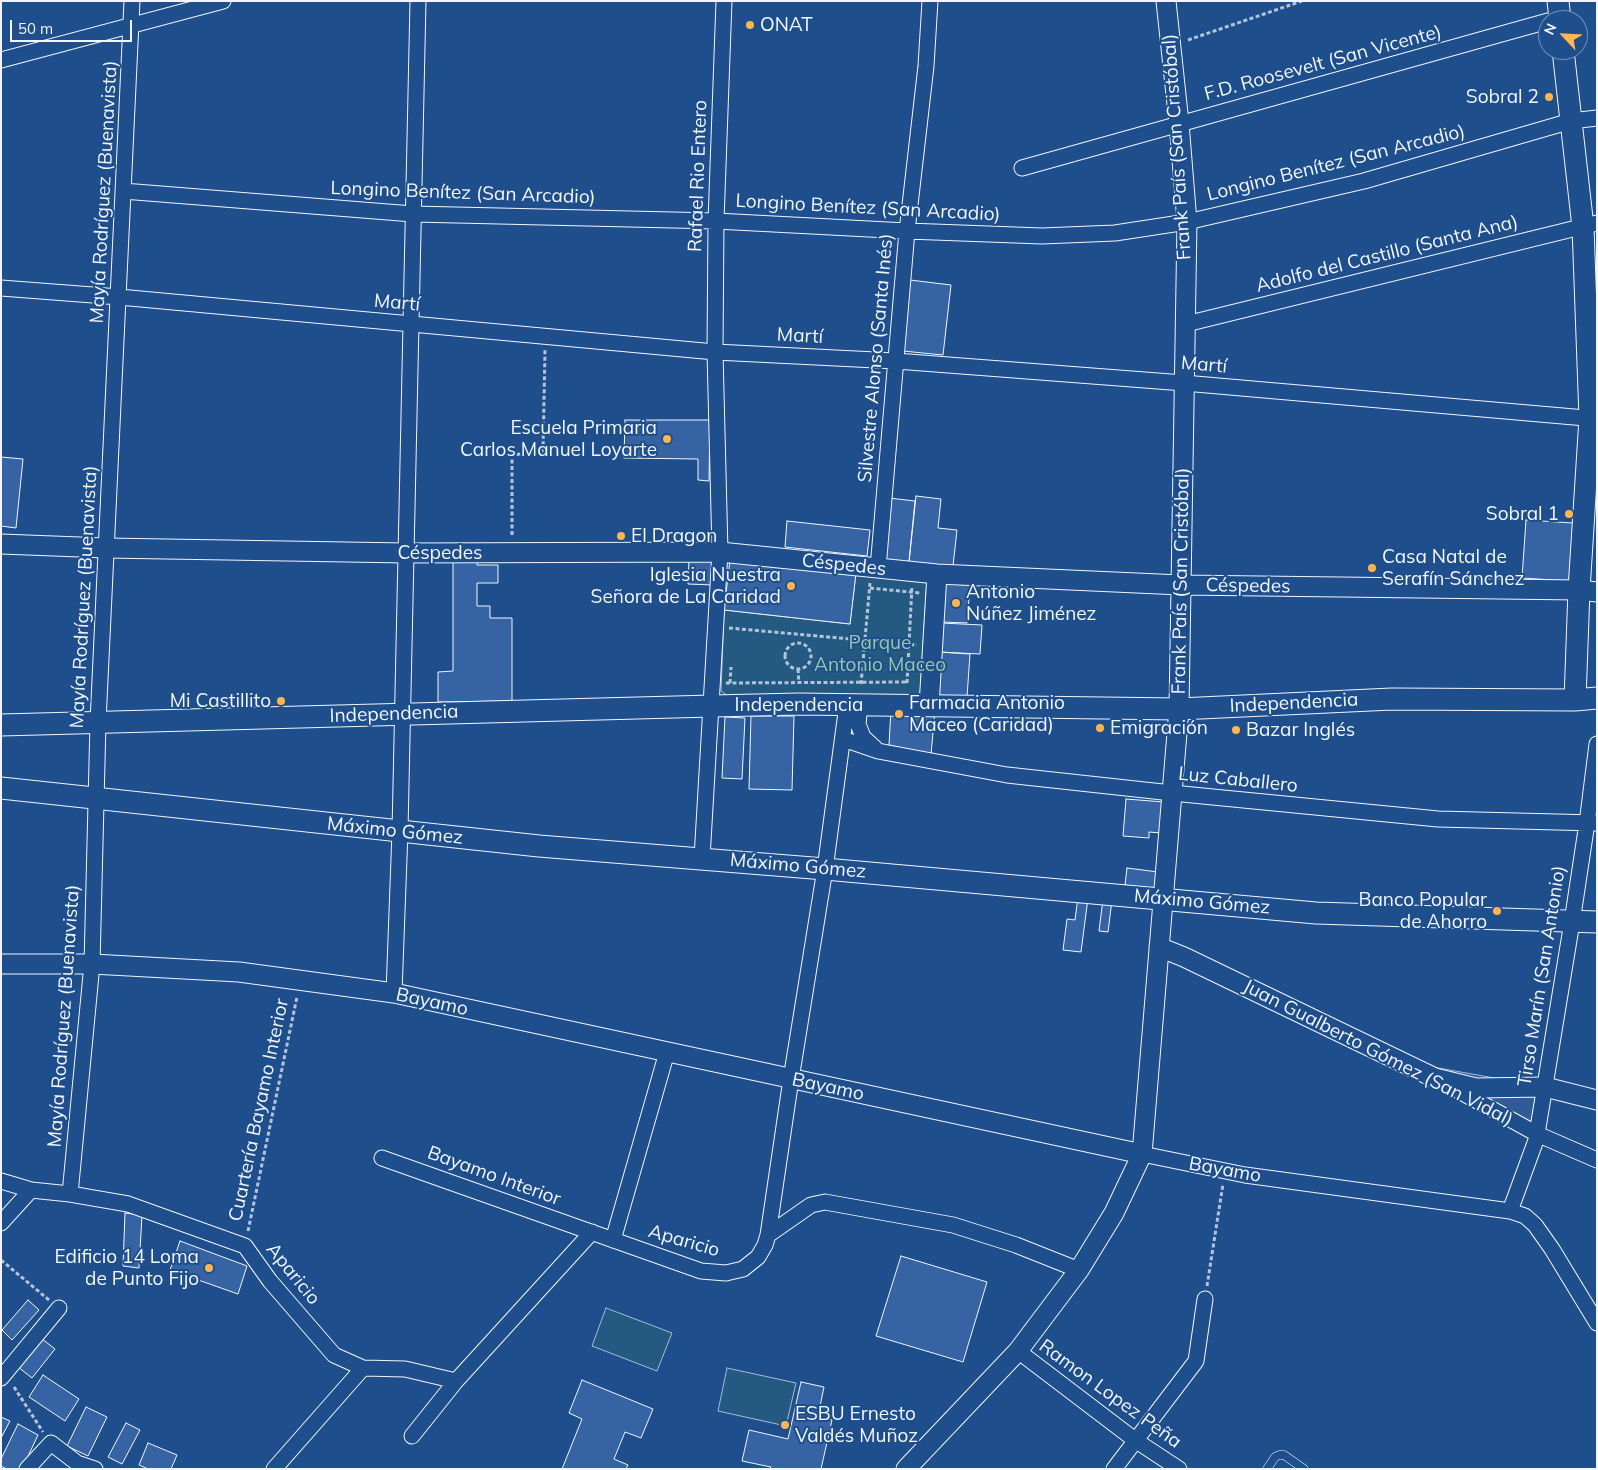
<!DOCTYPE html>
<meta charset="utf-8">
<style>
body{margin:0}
#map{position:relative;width:1598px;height:1470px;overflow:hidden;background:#1f4e8c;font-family:Mulish,sans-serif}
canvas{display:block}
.frame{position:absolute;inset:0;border:2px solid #f2f6ff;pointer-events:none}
.north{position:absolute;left:1538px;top:10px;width:50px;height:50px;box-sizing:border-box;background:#1f4e8c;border:1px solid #7391ba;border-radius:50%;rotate:295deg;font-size:14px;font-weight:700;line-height:20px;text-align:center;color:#f2f6ff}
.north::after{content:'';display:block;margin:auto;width:18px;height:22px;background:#ffb74d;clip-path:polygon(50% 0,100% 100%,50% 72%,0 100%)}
.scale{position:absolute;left:10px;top:20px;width:122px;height:22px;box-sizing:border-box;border:2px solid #f2f6ff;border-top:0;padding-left:6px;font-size:15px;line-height:18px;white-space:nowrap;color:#f2f6ff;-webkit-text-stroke:4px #1f4e8c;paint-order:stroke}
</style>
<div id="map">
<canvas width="1598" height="1470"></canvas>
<div class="frame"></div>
<div class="north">N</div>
<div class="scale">50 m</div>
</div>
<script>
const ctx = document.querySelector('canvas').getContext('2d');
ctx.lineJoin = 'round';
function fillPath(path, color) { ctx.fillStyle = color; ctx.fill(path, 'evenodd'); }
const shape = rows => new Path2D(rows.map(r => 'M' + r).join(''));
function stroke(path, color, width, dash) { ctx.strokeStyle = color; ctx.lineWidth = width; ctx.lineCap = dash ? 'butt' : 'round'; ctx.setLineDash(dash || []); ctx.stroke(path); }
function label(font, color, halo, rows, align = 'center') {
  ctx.font = font + ' Mulish,sans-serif'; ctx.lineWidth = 4; ctx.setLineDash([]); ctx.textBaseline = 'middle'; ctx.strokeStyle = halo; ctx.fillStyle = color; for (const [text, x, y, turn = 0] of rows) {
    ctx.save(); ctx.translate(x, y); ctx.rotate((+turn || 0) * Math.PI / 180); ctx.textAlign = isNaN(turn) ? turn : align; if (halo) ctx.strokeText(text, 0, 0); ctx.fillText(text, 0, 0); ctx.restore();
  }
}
const green = shape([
 [856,573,927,578,920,696,732,699,721,691,724,610,850,624,856,573],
 [606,1308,672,1333,657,1371,592,1346,606,1308],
 [727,1368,796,1383,786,1426,718,1411,727,1368]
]);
fillPath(green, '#245a82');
stroke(green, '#a8bbd7', 1);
const parking = shape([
 [1427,1066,1545,1087,1536,1140,1427,1066]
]);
fillPath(parking, '#305b95');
stroke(parking, '#a8bbd7', 1);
const building = shape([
 [910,280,951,285,943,355,903,351,910,280],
 [625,420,710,420,709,481,698,480,698,459,624,458,625,420],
 [1,457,23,459,16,528,1,526,1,457],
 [916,496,941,499,938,528,957,530,953,566,909,562,916,496],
 [889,498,915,501,909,562,882,559,889,498],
 [1526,520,1573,523,1569,581,1522,578,1526,520],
 [787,521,870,530,867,556,785,547,787,521],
 [689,560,712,560,712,585,688,584,689,560],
 [730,560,856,573,850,624,724,610,730,560],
 [453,562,477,562,477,565,498,565,498,583,477,583,477,606,490,606,490,618,512,618,512,701,438,702,438,672,453,671,453,562],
 [945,584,970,585,967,623,942,622,945,584],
 [941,623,982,625,980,654,939,652,941,623],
 [939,652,970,654,967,697,937,695,939,652],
 [891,709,935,710,931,755,889,745,891,709],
 [751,716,794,716,792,790,749,789,751,716],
 [725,717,745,718,742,779,722,778,725,717],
 [1126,799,1164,802,1161,833,1149,832,1149,838,1123,836,1126,799],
 [1127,868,1158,872,1156,889,1125,885,1127,868],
 [1078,897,1088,898,1081,952,1063,950,1067,919,1075,920,1078,897],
 [1103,899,1112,900,1108,932,1099,931,1103,899],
 [125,1213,142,1215,139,1268,123,1266,125,1213],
 [180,1241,247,1266,238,1294,170,1270,180,1241],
 [901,1256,987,1282,963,1362,876,1336,901,1256],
 [28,1300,39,1310,12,1340,2,1330,28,1300],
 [41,1338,55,1349,32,1378,18,1367,41,1338],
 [43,1375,79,1399,65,1421,29,1397,43,1375],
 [582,1380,653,1409,641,1438,625,1432,614,1459,628,1465,626,1469,562,1469,582,1419,569,1413,582,1380],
 [801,1382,824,1387,818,1416,832,1420,821,1469,770,1469,771,1467,742,1461,749,1430,788,1439,801,1382],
 [86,1407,107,1417,88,1456,67,1446,86,1407],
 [1,1417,10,1421,1,1438,1,1417],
 [126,1423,140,1430,122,1464,108,1457,126,1423],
 [18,1424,38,1435,22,1469,7,1469,1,1466,1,1459,18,1424],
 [148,1443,177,1455,171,1469,148,1469,139,1465,148,1443]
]);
fillPath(building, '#3563a3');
stroke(building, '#f2f6ff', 1);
const service = shape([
 [1267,1469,1275,1457,1279,1455,1284,1455,1304,1469]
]);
const minor = shape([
 [1,60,223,1],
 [1022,168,1548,21],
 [123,191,413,214,716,221,907,231,1042,236,1115,233,1187,222,1364,181,1571,121,1597,118],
 [1,288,119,297,715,352,896,361,1184,383,1597,419],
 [1186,324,1597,223],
 [878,568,907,231,926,66,930,1],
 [860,705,858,724,863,737,875,748],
 [843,739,878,751,1007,775,1172,793,1438,819,1597,823],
 [702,858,720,552,715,352,716,221,724,1],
 [394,993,400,831,418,1],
 [1450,1086,1537,1134,1597,1160],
 [1142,1154,1245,1175,1510,1211,1525,1216,1535,1225,1552,1249,1597,1323],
 [382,1158,701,1271,726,1273,743,1269,758,1257,765,1245,768,1235,791,1079,825,869,847,705],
 [1,1181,31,1190,70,1194,128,1204,245,1246,270,1281,334,1355,363,1368,405,1369,456,1381],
 [70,1194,92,964,98,722,132,1],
 [1510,1211,1536,1140,1572,922,1587,823,1597,744],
 [1,1223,31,1190],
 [768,1235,811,1205,825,1202,953,1225,1016,1245,1079,1270],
 [613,1240,667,1052],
 [1018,1351,1135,1440,1179,1469],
 [1,1378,59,1308],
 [412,1436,456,1381,592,1232],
 [27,1469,51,1443,77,1463,95,1469],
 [274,1469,363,1368],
 [1114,1469,1196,1361,1205,1299]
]);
const tertiary = shape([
 [1,544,106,548,406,553,720,552,937,574,1181,585,1579,590,1597,592],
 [929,706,937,574],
 [1159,947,1184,957,1435,1078,1476,1088,1545,1087,1597,1100],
 [1,964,92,964,239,972,394,993,1142,1154],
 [906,1469,1018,1351,1079,1270,1114,1213,1142,1154,1179,709,1187,222,1179,123,1166,1]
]);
const secondary = shape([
 [1558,1,1560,20],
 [1563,50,1583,227,1590,418,1579,590,1575,700],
 [1,725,712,706,799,704,1179,709,1392,699,1575,700,1597,698],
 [1,788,539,846,825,869,1316,913,1597,922]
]);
stroke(service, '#f2f6ff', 9);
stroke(minor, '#f2f6ff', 17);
stroke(tertiary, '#f2f6ff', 21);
stroke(secondary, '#f2f6ff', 23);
stroke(shape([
 [1188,40,1302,1],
 [512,535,512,455,543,451,545,350],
 [870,588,920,593],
 [729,628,917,645],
 '785 656a13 13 0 1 1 26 0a13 13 0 1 1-26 0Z',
 [798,669,799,684],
 [726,683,907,682],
 [730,683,731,667],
 [907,683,912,586],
 [861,684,870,583],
 [248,1231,297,997],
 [1,1260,49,1300],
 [1207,1286,1223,1184],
 [14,1387,43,1432]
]), '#b3c4dc', 3, [4, 2.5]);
stroke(service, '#1f4e8c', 8);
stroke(minor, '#1f4e8c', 15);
stroke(tertiary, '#1f4e8c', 19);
stroke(secondary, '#1f4e8c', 21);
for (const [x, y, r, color] of [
 [750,25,5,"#ffb74d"],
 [1549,97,5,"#ffb74d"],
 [667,439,5,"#ffb74d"],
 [1569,514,5,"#ffb74d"],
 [621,536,5,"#ffb74d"],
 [1372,568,5,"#ffb74d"],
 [791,586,5,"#ffb74d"],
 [956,603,5,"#ffb74d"],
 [281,701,5,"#ffb74d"],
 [899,714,5,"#ffb74d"],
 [1100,728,5,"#ffb74d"],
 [1236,730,5,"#ffb74d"],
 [1497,911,5,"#ffb74d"],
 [209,1268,5,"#ffb74d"],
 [785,1425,5,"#ffb74d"]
]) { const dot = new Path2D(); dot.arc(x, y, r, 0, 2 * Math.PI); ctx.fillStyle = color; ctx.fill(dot); stroke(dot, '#1f4e8c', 2); }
label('19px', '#f2f6ff', '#1f4e8c', [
 ["ONAT",760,25],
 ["Sobral 2",1539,97,"right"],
 ["Escuela Primaria",657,428,"right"],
 ["Carlos Manuel Loyarte",657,450,"right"],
 ["Sobral 1",1559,514,"right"],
 ["El Dragon",631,536],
 ["Casa Natal de",1382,557],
 ["Serafín Sánchez",1382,579],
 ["Iglesia Nuestra",781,575,"right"],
 ["Señora de La Caridad",781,597,"right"],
 ["Antonio",966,592],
 ["Núñez Jiménez",966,614],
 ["Mi Castillito",271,701,"right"],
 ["Farmacia Antonio",909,703],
 ["Maceo (Caridad)",909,725],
 ["Emigración",1110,728],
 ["Bazar Inglés",1246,730],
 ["Banco Popular",1487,900,"right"],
 ["de Ahorro",1487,922,"right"],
 ["Edificio 14 Loma",199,1257,"right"],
 ["de Punto Fijo",199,1279,"right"],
 ["ESBU Ernesto",795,1414],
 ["Valdés Muñoz",795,1436]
], 'left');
label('19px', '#f2f6ff', '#1f4e8c', [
 ["F.D. Roosevelt (San Vicente)",1323,63,-15],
 ["Frank País (San Cristóbal)",1177,147,-94],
 ["Longino Benítez (San Arcadio)",1336,163,-14],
 ["Rafael Rio Entero",698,176,-88],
 ["Mayía Rodríguez (Buenavista)",104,192,-87],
 ["Longino Benítez (San Arcadio)",463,193,2],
 ["Longino Benítez (San Arcadio)",868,208,3],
 ["Adolfo del Castillo (Santa Ana)",1387,254,-14],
 ["Martí",397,303,5],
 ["Martí",800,336,3],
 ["Silvestre Alonso (Santa Inés)",876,358,-85],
 ["Martí",1204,365,5],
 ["Céspedes",440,553],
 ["Céspedes",844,565,6],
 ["Frank País (San Cristóbal)",1181,581,-89],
 ["Céspedes",1248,586,1],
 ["Mayía Rodríguez (Buenavista)",84,597,-87],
 ["Independencia",1294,703,-3],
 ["Independencia",799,705],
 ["Independencia",394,714,-2],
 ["Luz Caballero",1238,780,6],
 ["Máximo Gómez",395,831,6],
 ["Máximo Gómez",798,866,5],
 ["Máximo Gómez",1202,902,5],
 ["Tirso Marín (San Antonio)",1542,976,-81],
 ["Bayamo",432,1002,12],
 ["Mayía Rodríguez (Buenavista)",64,1016,-86],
 ["Juan Gualberto Gómez (San Vidal)",1378,1053,27],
 ["Bayamo",828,1087,12],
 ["Cuartería Bayamo Interior",259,1110,-78],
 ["Bayamo",1225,1170,10],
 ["Bayamo Interior",494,1176,20],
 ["Aparicio",684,1241,16],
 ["Aparicio",293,1274,51],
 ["Ramon Lopez Peña",1110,1394,36]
]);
label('19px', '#97c8a6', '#1f4e8c', [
 ["Parque",880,643],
 ["Antonio Maceo",880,665]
]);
</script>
